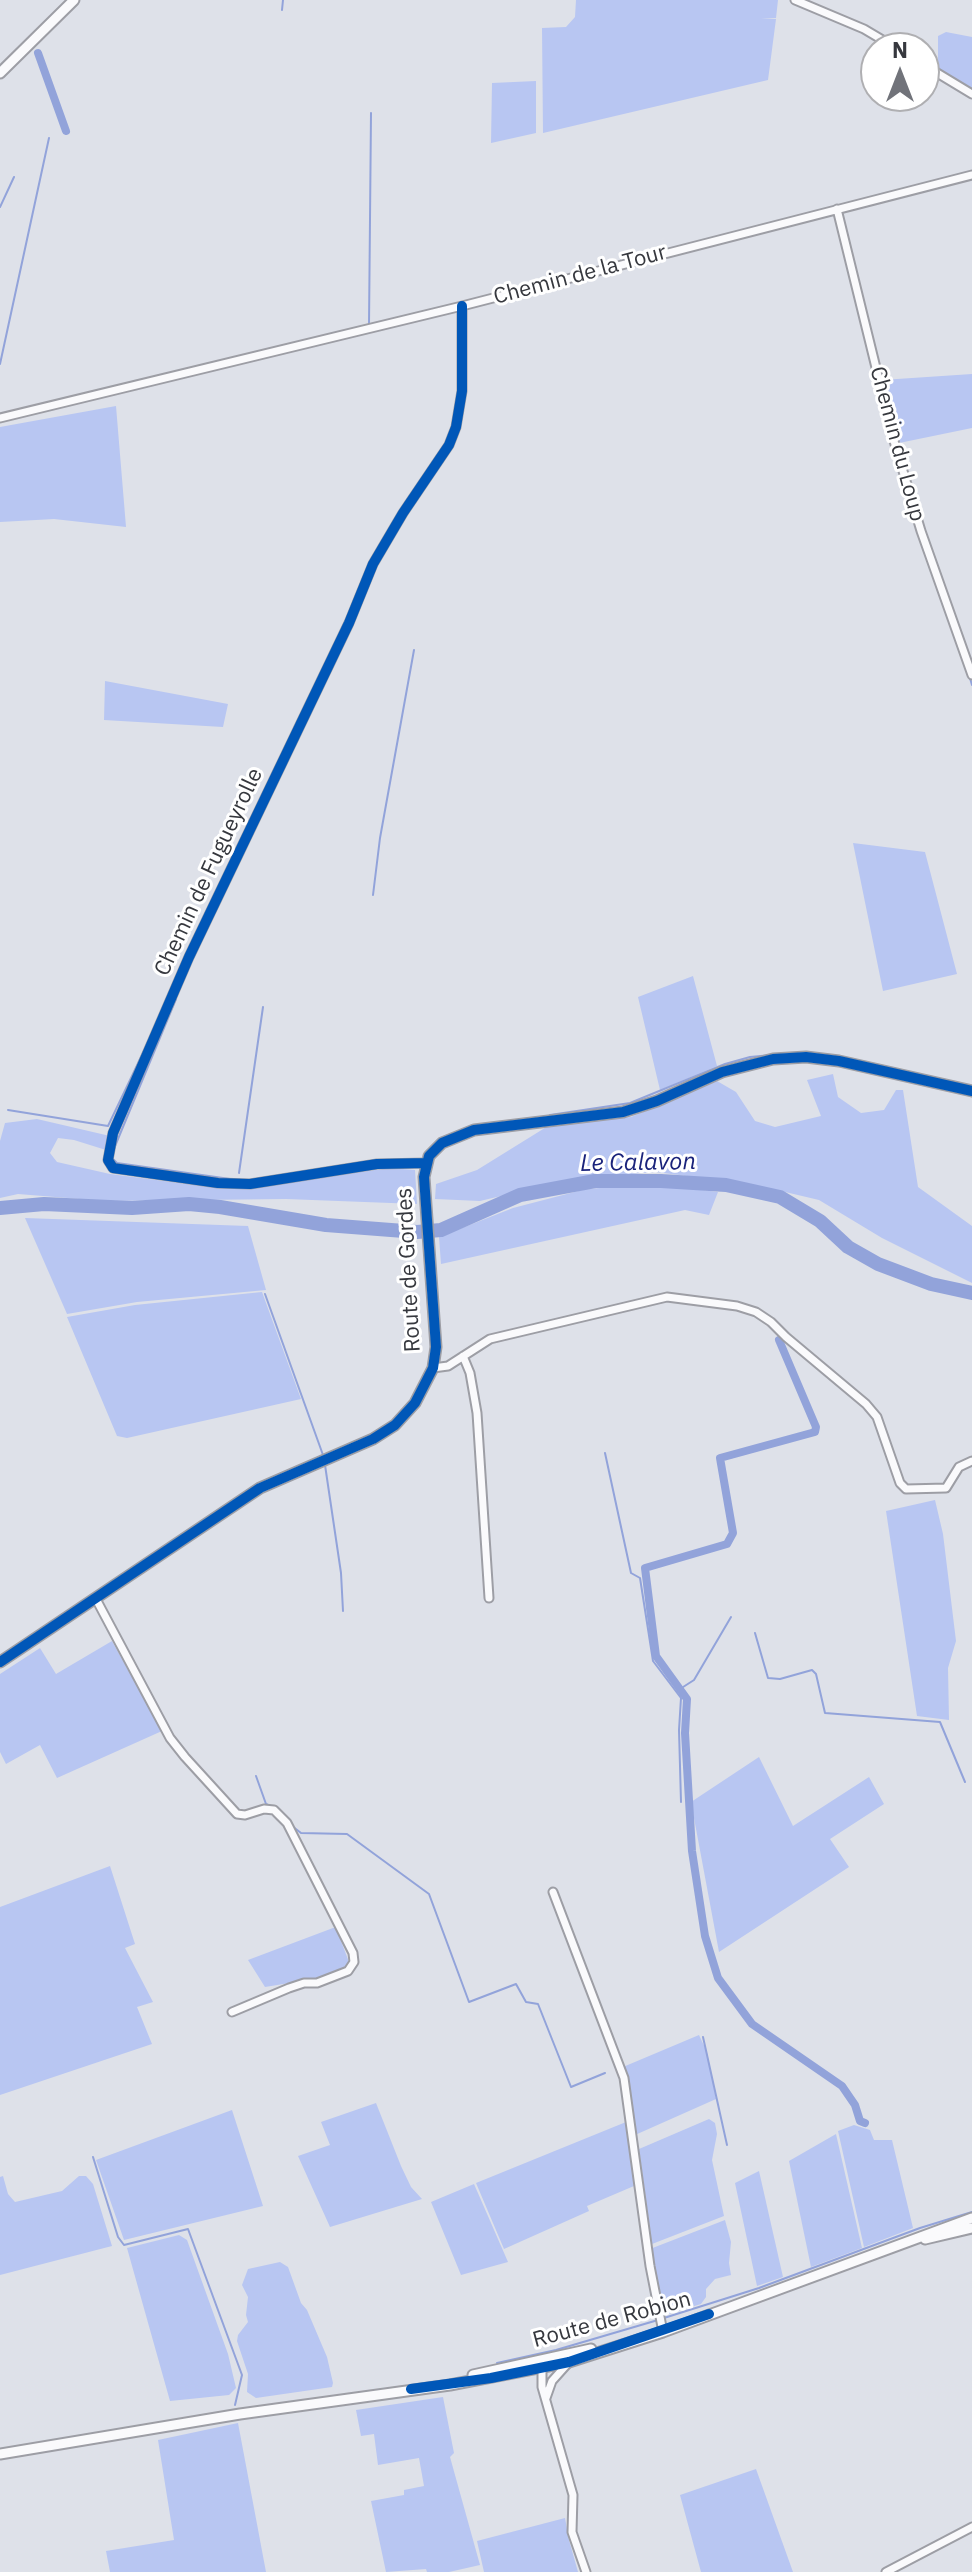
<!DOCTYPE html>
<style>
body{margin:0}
#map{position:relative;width:972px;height:2572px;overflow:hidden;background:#dee1e9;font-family:"IBM Plex Sans",sans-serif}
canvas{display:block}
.north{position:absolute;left:860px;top:32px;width:80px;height:80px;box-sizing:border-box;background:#fff;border:2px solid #afafb2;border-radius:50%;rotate:0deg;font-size:22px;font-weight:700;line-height:32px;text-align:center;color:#36383e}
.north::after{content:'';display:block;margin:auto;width:28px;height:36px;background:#71737a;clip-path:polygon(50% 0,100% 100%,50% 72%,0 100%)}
</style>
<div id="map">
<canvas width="972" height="2572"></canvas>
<div class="north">N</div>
</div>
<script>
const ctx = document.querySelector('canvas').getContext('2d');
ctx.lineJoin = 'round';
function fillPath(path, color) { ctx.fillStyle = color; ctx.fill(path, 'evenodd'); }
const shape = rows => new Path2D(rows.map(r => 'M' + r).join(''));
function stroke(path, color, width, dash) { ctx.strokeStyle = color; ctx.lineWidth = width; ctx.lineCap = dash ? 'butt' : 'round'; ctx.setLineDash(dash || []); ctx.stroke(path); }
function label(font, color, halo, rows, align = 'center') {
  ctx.font = font + ' "IBM Plex Sans",sans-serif'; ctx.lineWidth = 6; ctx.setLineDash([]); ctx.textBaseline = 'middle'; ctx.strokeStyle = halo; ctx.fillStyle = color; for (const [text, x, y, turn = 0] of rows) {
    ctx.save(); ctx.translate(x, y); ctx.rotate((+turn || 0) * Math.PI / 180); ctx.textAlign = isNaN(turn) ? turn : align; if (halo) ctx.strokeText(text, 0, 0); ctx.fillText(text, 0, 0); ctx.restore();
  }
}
fillPath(shape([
 [576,0,778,0,776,18,761,19,776,19,768,80,543,133,542,28,566,27,575,17],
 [946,32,972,37,972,89,938,68,938,36],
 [536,81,536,133,491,143,492,83],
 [972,374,972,428,899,443,882,380],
 [116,406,126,527,54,519,0,522,0,427],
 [105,681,228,704,223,727,104,720],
 [853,843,925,852,957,974,883,991],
 [693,976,717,1066,660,1090,638,997],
 [833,1074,838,1097,861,1113,884,1110,896,1090,903,1090,918,1187,972,1226,972,1283,882,1238,819,1200,781,1191,710,1179,656,1172,577,1178,480,1201,435,1199,436,1184,477,1170,548,1126,631,1117,717,1081,736,1092,755,1121,775,1127,821,1116,807,1080],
 [37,1119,110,1136,106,1150,74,1140,58,1138,50,1153,57,1162,110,1174,218,1188,256,1186,390,1168,415,1170,417,1204,286,1199,105,1201,18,1194,0,1198,0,1141,5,1123],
 [654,1184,718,1192,709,1215,685,1210,441,1264,439,1237,513,1208,586,1189],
 [25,1218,248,1226,266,1290,137,1302,67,1314],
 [262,1292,301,1399,127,1438,117,1436,67,1317,135,1305],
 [935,1500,943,1534,956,1641,948,1668,949,1720,917,1716,886,1511],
 [112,1641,162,1731,57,1778,40,1745,6,1764,0,1752,0,1674,40,1648,56,1674],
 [759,1757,793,1826,869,1777,884,1804,830,1839,849,1867,719,1952,691,1802],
 [110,1866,135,1944,125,1948,153,2002,137,2007,152,2044,0,2095,0,1907],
 [333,1928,336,1928,349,1962,343,1969,320,1978,265,1987,248,1960],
 [699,2035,707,2052,716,2099,635,2135,623,2067],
 [376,2103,401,2166,411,2187,422,2199,330,2227,298,2156,330,2145,321,2122],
 [232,2110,263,2206,124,2240,96,2160],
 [709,2119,715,2123,717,2134,712,2160,724,2216,652,2244,639,2149],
 [626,2122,634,2186,587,2206,589,2211,504,2249,476,2183],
 [854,2125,870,2130,874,2140,892,2140,913,2228,864,2247,838,2131],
 [836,2134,862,2248,811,2267,789,2161],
 [759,2171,783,2277,757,2286,735,2183],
 [3,2176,8,2194,15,2202,62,2191,79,2176,86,2176,93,2184,112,2246,0,2275,0,2177],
 [474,2184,508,2262,461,2275,431,2202],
 [725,2220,731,2242,729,2263,731,2275,715,2279,706,2289,706,2297,701,2304,665,2315,654,2280,650,2249],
 [179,2235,187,2240,228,2354,236,2388,229,2395,170,2401,127,2248],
 [280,2262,288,2267,301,2303,307,2310,327,2357,333,2383,332,2387,256,2398,247,2392,248,2374,237,2341,238,2335,248,2322,246,2315,248,2297,242,2285,248,2269],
 [443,2397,454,2453,450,2457,480,2565,449,2572,427,2572,426,2569,386,2572,371,2501,404,2495,404,2490,424,2486,419,2458,378,2465,374,2434,361,2436,356,2410],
 [238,2423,266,2572,110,2572,106,2551,174,2540,158,2440],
 [756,2469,793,2572,701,2572,680,2495],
 [565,2518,569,2540,578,2572,484,2572,477,2541]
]), '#b8c6f2');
stroke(shape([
 [282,10,283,0],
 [0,207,14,177],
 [369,325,371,113],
 [0,364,49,138],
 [969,675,972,685],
 [373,895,380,838,414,650],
 [176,999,113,1151,113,1159,117,1163,230,1179],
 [958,1083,972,1086],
 [8,1110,108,1126,153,1032],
 [550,1115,630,1103,725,1064,750,1057,782,1054],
 [239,1173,263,1007],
 [265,1294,323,1455],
 [605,1453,631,1573,640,1578,653,1661,681,1698,679,1730,681,1802],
 [325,1465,341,1573,343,1611],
 [755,1633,768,1678,780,1679,812,1670,816,1674,825,1713,940,1722,965,1782],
 [680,1689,694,1680,731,1617],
 [256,1776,266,1804,277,1809],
 [292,1826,301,1833,347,1834,429,1894,469,2002,516,1984,526,2002,538,2004,571,2087,605,2073],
 [703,2037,727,2145],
 [93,2157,118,2237,124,2245,188,2229,242,2375,235,2405],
 [664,2318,759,2288,920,2228,972,2212],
 [497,2363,556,2350,658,2320]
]), '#92a3da', 2);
stroke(shape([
 [38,53,66,131],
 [779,1340,816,1427,815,1432,720,1458,733,1533,727,1544,645,1568,656,1656,687,1699,685,1733,692,1851,705,1936,718,1978,752,2024,842,2086,855,2105,860,2121,865,2123]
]), '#92a3da', 8);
stroke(shape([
 [0,1208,44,1204,132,1208,189,1204,220,1207,326,1225,417,1232,441,1230,520,1195,595,1181,661,1181,726,1185,780,1197,820,1221,848,1247,878,1264,931,1284,972,1293]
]), '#92a3da', 14);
const street = shape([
 [795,0,864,29,896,48],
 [924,65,972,94],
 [837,209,894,441,921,531,972,675],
 [0,418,462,306,972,175],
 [427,1163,377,1164,250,1184,218,1183,113,1168,108,1160,113,1133,189,957,349,623,373,564,403,513,449,445,456,427,462,391,462,306],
 [463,1356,470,1373,477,1413,489,1598],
 [433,1368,448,1366,490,1339,667,1297,737,1306,756,1312,771,1322,786,1337,866,1404,877,1417,900,1483,906,1489,946,1488,959,1467,972,1461],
 [96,1599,170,1738,185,1757,237,1814,245,1815,264,1809,274,1810,287,1823,353,1953,354,1962,348,1971,317,1983,304,1983,289,1988,232,2012],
 [553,1892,624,2078,650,2266,663,2332],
 [542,2366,542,2387,573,2495,572,2532,586,2572],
 [546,2398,552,2381,569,2362],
 [886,2572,972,2527]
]);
const secondary = shape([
 [0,73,74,0],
 [0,1662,260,1488,373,1439,395,1425,415,1403,433,1368,436,1347,424,1177,429,1156,442,1143,474,1130,623,1112,657,1101,722,1072,773,1059,806,1057,839,1061,972,1091],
 [925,2239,972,2228],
 [473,2375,591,2349],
 [0,2454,240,2414,450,2385,569,2362,663,2332,972,2218]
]);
stroke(street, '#9d9ea5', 11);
stroke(secondary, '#9d9ea5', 13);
stroke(street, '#fafafc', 7);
stroke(secondary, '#fafafc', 9);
stroke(shape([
 [427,1163,377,1164,250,1184,218,1183,113,1168,108,1160,113,1133,189,957,349,623,373,564,403,513,449,445,456,427,462,391,462,306],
 [0,1662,260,1488,373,1439,395,1425,415,1403,433,1368,436,1347,424,1177,429,1156,442,1143,474,1130,623,1112,657,1101,722,1072,773,1059,806,1057,839,1061,972,1091],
 [411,2389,491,2378,569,2362,709,2314]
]), '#0057b8', 10);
label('22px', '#36383e', '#fff', [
 ["Chemin de la Tour",580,275,-15],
 ["Chemin du Loup",897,444,75],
 ["Chemin de Fugueyrolle",209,872,-65],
 ["Route de Gordes",409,1270,-93],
 ["Route de Robion",612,2320,-15]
]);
label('italic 24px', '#1a237b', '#fff', [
 ["Le Calavon",638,1163,-1]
]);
</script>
